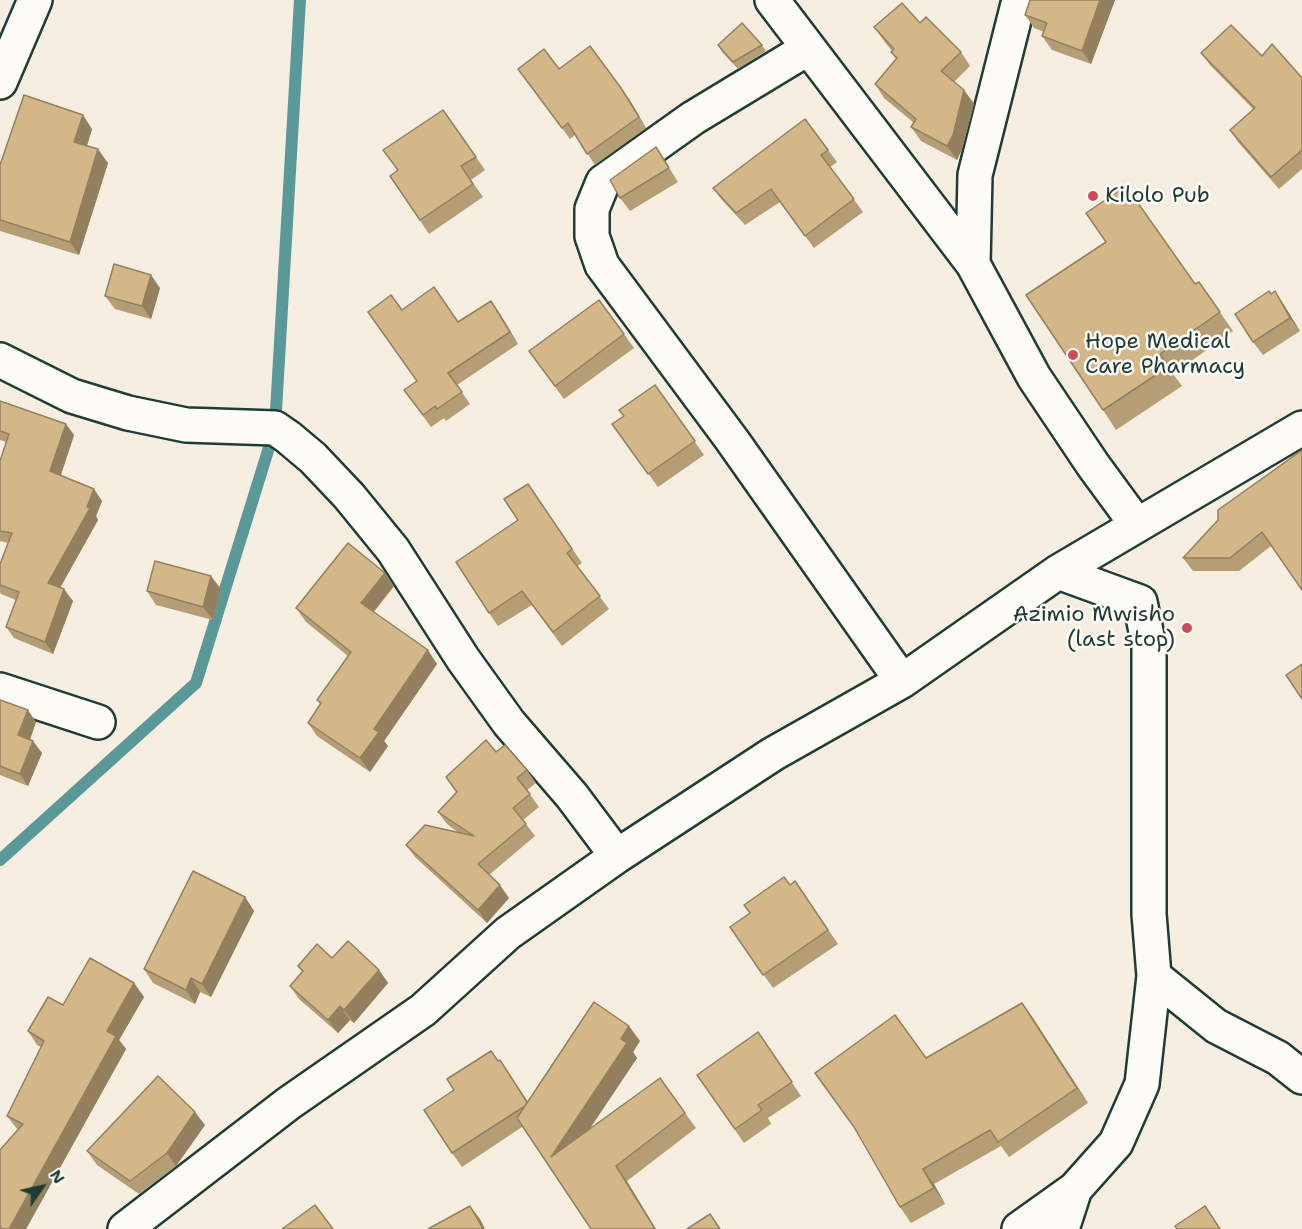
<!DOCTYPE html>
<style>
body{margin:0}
#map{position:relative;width:1302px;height:1229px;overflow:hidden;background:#f5eee1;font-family:"Shantell Sans",sans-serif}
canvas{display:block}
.north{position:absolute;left:12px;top:1157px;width:60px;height:60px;-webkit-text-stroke:4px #fdfcf7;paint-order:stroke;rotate:56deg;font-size:16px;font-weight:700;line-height:24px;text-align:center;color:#1f3d34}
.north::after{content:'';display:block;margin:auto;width:21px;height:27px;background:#1f3d34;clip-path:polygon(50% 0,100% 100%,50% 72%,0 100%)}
</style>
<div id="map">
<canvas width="1302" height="1229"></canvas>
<div class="north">N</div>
</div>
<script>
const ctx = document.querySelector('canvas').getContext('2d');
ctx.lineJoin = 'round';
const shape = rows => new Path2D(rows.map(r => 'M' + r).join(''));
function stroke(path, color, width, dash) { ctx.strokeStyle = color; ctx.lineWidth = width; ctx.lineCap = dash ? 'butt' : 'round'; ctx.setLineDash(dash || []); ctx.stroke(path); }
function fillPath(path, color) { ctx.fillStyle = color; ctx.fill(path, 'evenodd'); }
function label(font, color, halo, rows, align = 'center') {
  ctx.font = font + ' "Shantell Sans",sans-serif'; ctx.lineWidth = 5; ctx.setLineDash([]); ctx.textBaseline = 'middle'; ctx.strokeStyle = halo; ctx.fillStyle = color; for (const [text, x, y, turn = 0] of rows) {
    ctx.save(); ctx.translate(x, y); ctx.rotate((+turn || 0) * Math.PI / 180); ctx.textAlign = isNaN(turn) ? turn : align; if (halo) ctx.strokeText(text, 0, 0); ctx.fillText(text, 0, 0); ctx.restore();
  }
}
stroke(shape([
 [0,860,196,683,275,428,300,0]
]), '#5b9898', 12);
const minor = shape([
 [772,0,973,264],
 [1019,0,975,175,973,264,1034,377,1093,465,1137,525],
 [807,49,693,118,603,182,592,209,592,236,602,265,732,440,902,681],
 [0,82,35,0],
 [0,360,72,396,128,413,186,425,275,428,288,437,313,458,349,496,393,550,463,659,509,723,572,796,617,856],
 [0,690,98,722],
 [1154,976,1216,1026,1278,1058,1302,1077],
 [125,1229,289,1103,423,1010,508,933,617,856,773,754,902,681,1058,572,1302,428],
 [1019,1229,1075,1189,1116,1143,1142,1084,1154,976,1149,914,1149,646,1140,602,1058,572],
 [1062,1229,1075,1189]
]);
stroke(minor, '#1f3d34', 38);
stroke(minor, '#fdfcf7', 33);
fillPath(shape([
 [1115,0,1091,64,1052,50,1042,36,1044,32,1034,28,1025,15],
 [920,23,961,52,970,66,954,82,964,90,974,104,962,149,957,160,921,141,911,127,914,123,884,98,875,84,896,59,891,52,892,51,884,41,874,27],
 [718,45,762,45,766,51,738,69,722,52],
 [1201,53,1262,56,1302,78,1302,169,1279,189,1238,142,1230,130,1253,109,1210,65],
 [518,69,559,69,629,99,646,128,595,165,575,135,570,139],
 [443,110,485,170,471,180,483,197,429,234,390,176,398,170],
 [805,119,837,162,830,167,863,212,814,248,780,202,745,225,722,200,713,188],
 [92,129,87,146,108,163,79,255,0,231,0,165],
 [656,147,678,182,630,211,620,198],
 [1199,282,1233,331,1173,374,1182,386,1116,430,1103,410,1195,284],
 [160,288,151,319,115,309,105,296],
 [1275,291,1284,305,1300,331,1263,355,1253,342,1271,294],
 [402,310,458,322,500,314,518,344,457,385,470,404,446,421,444,418,431,427,404,390,417,381],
 [624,334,634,348,564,399,538,364],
 [655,385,704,455,658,487,612,424,623,416,619,410],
 [0,401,66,424,74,435,61,475,102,501,96,516,98,520,60,588,73,601,53,654,14,638,6,627,16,600,1,594,0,592,0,585,8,543,0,541,0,461,6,442,0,440],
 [1302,450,1271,546,1239,571,1193,571,1183,558],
 [528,484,582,563,577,566,609,609,562,646,532,605,498,626,489,613],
 [394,586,374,612,437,664,384,741,388,746,370,772,317,736,308,723,320,704,317,700,348,656,306,622,296,608],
 [221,589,213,620,156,605,147,591],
 [0,700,36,722,30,740,42,753,28,786,0,775],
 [496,752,527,770,536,783,527,790,539,807,523,820,535,836,489,875,509,898,487,923,415,857,406,845,459,833,447,824,438,812,456,792,446,777],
 [795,881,838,944,773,988,730,927],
 [245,897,254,911,211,997,200,992,195,1004,153,983,144,969],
 [332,958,379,970,388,983,354,1023,350,1020,338,1033,299,999,290,986,302,972,298,966],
 [134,983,144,997,119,1040,126,1049,26,1229,0,1229,0,1150,18,1130,7,1116,41,1047,37,1045,28,1031,63,1005],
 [1022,1003,1088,1103,1009,1157,1001,1146,934,1184,945,1204,911,1223,900,1207,855,1129,926,1058],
 [758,1032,801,1096,768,1118,771,1124,744,1143,697,1075],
 [640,1041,633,1052,637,1058,590,1128,660,1078,696,1128,627,1181,522,1127,462,1167,452,1153,498,1061,500,1060,528,1102],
 [205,1125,176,1166,139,1194,97,1165,87,1151]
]), '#b59d75');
fillPath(shape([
 [1100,0,1115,0,1091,64,1082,51],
 [621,88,629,99,646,128,639,117],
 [964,90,974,104,962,149,957,160,947,146],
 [83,115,92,129,84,155,74,142],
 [98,149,108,163,79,255,70,242],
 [151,275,160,288,151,319,142,306],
 [1275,291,1284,305,1300,331,1290,318],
 [491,301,500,314,518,344,510,332],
 [66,424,74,435,58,483,50,471],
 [94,489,102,501,96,516,98,520,56,595,48,583,87,507],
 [385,573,394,586,370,616,361,603],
 [211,576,221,589,213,620,203,607],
 [64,589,73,601,53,654,45,642],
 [428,650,437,664,384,741,388,746,370,772,360,758,374,729],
 [28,710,36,722,27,747,18,735],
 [33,741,42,753,28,786,20,774],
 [500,885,509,898,487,923,478,910],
 [245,897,254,911,211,997,202,984],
 [379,970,388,983,354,1023,344,1010],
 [191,978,200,992,195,1004,186,990],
 [134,983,144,997,119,1040,126,1049,26,1229,9,1229,107,1031],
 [1022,1003,1033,1018,1088,1103,1077,1088],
 [340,1006,350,1020,338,1033,328,1020],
 [629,1026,640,1041,633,1052,637,1058,561,1172,551,1157,621,1039],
 [195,1112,205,1125,176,1166,167,1153],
 [616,1166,627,1181,656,1229,655,1229],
 [923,1169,934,1184,945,1204,934,1188],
 [470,1206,480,1219,485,1229,483,1229]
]), '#94805f');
const building = shape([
 [1030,0,1100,0,1082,51,1042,36,1047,23,1025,15,1030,0],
 [902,3,920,23,926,17,961,52,941,71,964,90,953,135,947,146,911,127,916,119,875,84,897,58,891,52,894,49,874,27,902,3],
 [742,23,762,45,733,62,718,45,742,23],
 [1231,25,1262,56,1272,44,1302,78,1302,150,1271,177,1230,130,1255,108,1201,53,1231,25],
 [590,46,621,88,639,117,587,154,568,123,562,128,518,69,544,49,559,69,590,46],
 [24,95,83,115,74,142,98,149,70,242,0,220,0,165,24,95],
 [443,110,476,157,461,166,473,184,420,220,390,176,398,170,383,150,443,110],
 [805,119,828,150,821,155,854,199,805,236,771,189,736,213,713,188,805,119],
 [656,147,669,168,620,198,610,180,656,147],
 [1126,186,1195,284,1199,282,1220,312,1160,354,1168,367,1103,410,1026,295,1106,242,1086,213,1126,186],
 [114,264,151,275,142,306,105,296,114,264],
 [434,287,458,322,491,301,510,332,448,373,462,392,437,409,435,406,423,415,404,390,417,381,368,312,391,295,402,310,434,287],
 [1269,291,1271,294,1275,291,1290,318,1253,342,1235,314,1269,291],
 [599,300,624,334,555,386,529,351,599,300],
 [655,385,695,441,648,474,612,424,624,416,619,410,655,385],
 [0,401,66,424,50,471,94,489,87,507,90,508,48,583,64,589,45,642,6,627,19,592,0,585,0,564,12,533,0,531,0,461,9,434,0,431,0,401],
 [1302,450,1302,590,1262,532,1230,558,1183,558,1218,520,1218,510,1302,450],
 [528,484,572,549,567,553,600,596,553,632,522,591,489,613,456,562,518,520,504,499,528,484],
 [348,543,385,573,361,603,428,650,374,729,379,732,360,758,308,723,321,703,317,700,351,652,296,608,348,543],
 [155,561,211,576,203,607,147,591,155,561],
 [1302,664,1302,699,1286,675,1302,664],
 [0,700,28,710,18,735,33,741,20,774,0,766,0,700],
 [486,740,496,752,505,745,527,770,517,778,530,794,513,808,526,824,478,864,500,885,478,910,406,845,425,825,474,836,438,812,457,792,446,777,486,740],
 [193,871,245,897,202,984,191,978,186,990,144,969,193,871],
 [784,877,790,885,795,881,828,930,763,975,730,927,750,913,744,905,784,877],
 [348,941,379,970,344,1010,340,1006,328,1020,290,986,303,971,298,966,317,944,332,958,348,941],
 [90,958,134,983,107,1031,116,1036,9,1229,2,1229,0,1227,0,1150,23,1124,7,1116,44,1041,28,1031,48,997,63,1005,90,958],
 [594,1002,629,1026,621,1039,627,1043,551,1157,660,1078,685,1113,616,1166,655,1229,591,1229,517,1118,594,1002],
 [1022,1003,1077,1088,998,1142,990,1130,923,1169,934,1188,900,1207,854,1127,815,1073,895,1015,926,1058,1022,1003],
 [758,1032,792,1082,758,1105,762,1110,735,1129,697,1075,758,1032],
 [491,1051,498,1061,500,1060,527,1102,525,1106,452,1153,424,1110,454,1090,447,1079,491,1051],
 [158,1076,195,1112,167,1153,130,1181,87,1151,158,1076],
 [315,1205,333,1229,282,1229,315,1205],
 [470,1206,483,1229,428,1229,470,1206],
 [1205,1206,1220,1229,1177,1229,1175,1226,1205,1206],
 [710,1214,720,1229,687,1229,710,1214]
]);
fillPath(building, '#d3b788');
stroke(building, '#94805f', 1.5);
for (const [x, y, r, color] of [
 [1093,196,6,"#d1495b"],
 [1073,355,6,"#d1495b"],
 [1187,628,6,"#d1495b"]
]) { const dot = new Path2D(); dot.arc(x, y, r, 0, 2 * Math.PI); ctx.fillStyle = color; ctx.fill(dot); stroke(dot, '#fdfcf7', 2); }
label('22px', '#1f3d34', '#fdfcf7', [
 ["Kilolo Pub",1105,196],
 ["Hope Medical",1085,342],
 ["Care Pharmacy",1085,367],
 ["Azimio Mwisho",1175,615,"right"],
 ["(last stop)",1175,640,"right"]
], 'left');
</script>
